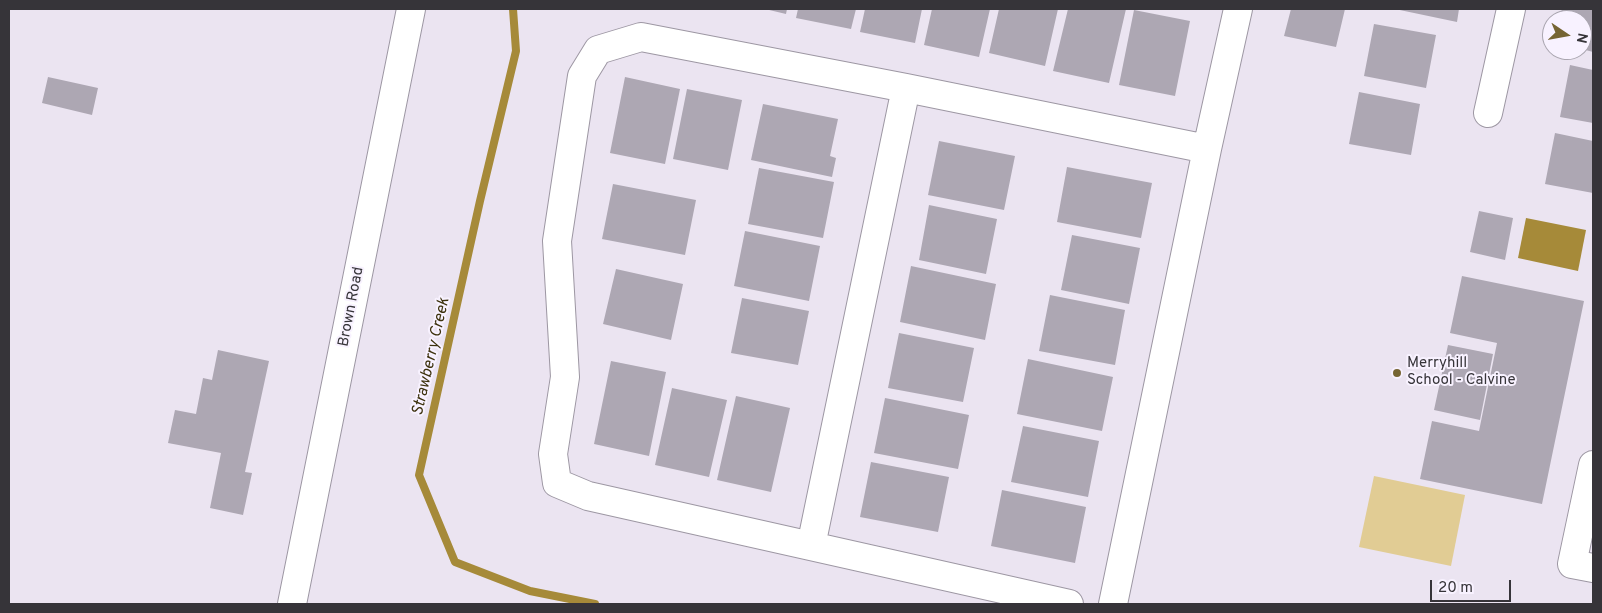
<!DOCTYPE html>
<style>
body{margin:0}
#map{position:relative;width:1602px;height:613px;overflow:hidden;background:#ebe4f1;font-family:Overpass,sans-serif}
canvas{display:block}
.frame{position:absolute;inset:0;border:10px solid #363439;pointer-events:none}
.north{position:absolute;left:1542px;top:10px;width:50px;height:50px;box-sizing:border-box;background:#f8f2ff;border:1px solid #aaa6b0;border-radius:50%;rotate:102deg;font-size:14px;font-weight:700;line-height:20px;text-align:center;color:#363439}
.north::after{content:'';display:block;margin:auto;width:18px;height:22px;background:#766533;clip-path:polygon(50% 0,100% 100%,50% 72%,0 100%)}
.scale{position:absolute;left:1430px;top:580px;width:81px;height:22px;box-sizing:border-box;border:2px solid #363439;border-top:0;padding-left:6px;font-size:15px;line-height:18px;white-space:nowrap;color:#363439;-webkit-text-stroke:4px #f8f2ff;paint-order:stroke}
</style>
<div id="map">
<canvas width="1602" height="613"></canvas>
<div class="frame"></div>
<div class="north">N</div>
<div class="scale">20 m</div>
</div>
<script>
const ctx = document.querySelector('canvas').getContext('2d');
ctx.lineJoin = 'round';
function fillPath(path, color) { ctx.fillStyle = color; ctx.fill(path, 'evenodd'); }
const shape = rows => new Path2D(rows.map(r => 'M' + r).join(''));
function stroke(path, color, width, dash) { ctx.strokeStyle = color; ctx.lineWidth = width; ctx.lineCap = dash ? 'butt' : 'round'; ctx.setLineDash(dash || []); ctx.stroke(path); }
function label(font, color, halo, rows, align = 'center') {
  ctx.font = font + ' Overpass,sans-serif'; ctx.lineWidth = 4; ctx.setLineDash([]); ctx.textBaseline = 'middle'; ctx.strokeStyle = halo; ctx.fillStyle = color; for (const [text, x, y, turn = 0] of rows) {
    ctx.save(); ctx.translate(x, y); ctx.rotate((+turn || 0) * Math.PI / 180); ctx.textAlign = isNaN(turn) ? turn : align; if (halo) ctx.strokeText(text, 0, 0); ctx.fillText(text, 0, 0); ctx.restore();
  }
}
fillPath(shape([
 [1374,476,1465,495,1451,566,1359,547]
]), '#e1cc94');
fillPath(shape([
 [1526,218,1586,230,1578,271,1518,258]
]), '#a68a39');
stroke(shape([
 [513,9,516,51,480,201,419,475,455,562,530,591,595,604]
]), '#a68a39', 8);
fillPath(shape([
 [765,9,787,9,786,14],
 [798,9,856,9,851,29,796,18],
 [865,9,922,9,915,43,860,32],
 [932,9,990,9,979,57,924,45],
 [999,9,1058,9,1045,66,989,53],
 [1068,9,1126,9,1109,83,1053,71],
 [1291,9,1345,9,1336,47,1284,36],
 [1395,9,1459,9,1457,22],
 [1562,9,1593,9,1593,52,1582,49,1582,20,1559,20],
 [1134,10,1190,21,1175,96,1119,85],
 [1374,24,1436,35,1426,88,1364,76],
 [1570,65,1593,70,1593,123,1560,117],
 [48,77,98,88,92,115,42,103],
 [625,77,680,89,665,164,610,153],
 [687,89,742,100,728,170,673,159],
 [1359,92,1420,104,1411,155,1349,144],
 [763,104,838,119,830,156,836,158,832,177,751,160],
 [1555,133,1593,141,1593,193,1545,184],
 [939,141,1015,156,1004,210,928,195],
 [1067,167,1152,183,1141,238,1057,222],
 [759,168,834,182,823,238,748,224],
 [613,184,696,200,685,255,602,239],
 [929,205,997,219,986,274,919,260],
 [1479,211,1513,218,1505,260,1470,252],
 [745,231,820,246,809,301,734,286],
 [1072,235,1140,248,1129,304,1061,290],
 [911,266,996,284,985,340,900,322],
 [616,269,683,284,671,340,603,324],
 [1462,276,1584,301,1542,504,1420,479,1432,421,1479,431,1497,343,1450,333],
 [1050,295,1125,310,1115,365,1039,351],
 [742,298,809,311,798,365,731,353],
 [899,333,974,348,963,402,888,388],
 [1448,345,1493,354,1480,420,1434,410],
 [218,350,269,361,245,472,252,473,243,515,210,508,221,453,168,443,175,410,196,414,203,378,212,380],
 [1028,359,1113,377,1102,431,1017,414],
 [611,361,666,372,649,456,594,444],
 [672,388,727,400,709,477,655,465],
 [736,396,790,408,771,492,717,480],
 [885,398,969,415,958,469,874,453],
 [1023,426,1099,441,1088,497,1011,482],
 [871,462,949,477,938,532,860,517],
 [1002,490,1086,507,1075,563,991,546]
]), '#ada7b3');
const minor = shape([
 [1488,113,1511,9],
 [1593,465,1572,564,1593,568],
 [811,546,906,88],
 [292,604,411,9],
 [1069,604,588,496,557,483,553,454,565,377,557,241,582,76,598,50,641,37,906,88,1207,149],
 [1113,604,1207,149,1238,9]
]);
stroke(minor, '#9d97a3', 30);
stroke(minor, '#fff', 28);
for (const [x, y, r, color] of [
 [1397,373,5,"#766533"]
]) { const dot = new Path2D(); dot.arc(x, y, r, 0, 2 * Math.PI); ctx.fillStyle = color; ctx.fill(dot); stroke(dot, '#f8f2ff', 2); }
label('15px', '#363439', '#f8f2ff', [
 ["Brown Road",352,307,-79]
]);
label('15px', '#363439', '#f8f2ff', [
 ["Merryhill",1407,364],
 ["School - Calvine",1407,381]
], 'left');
label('italic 16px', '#3d320e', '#f8f2ff', [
 ["Strawberry Creek",432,357,-77]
]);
</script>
